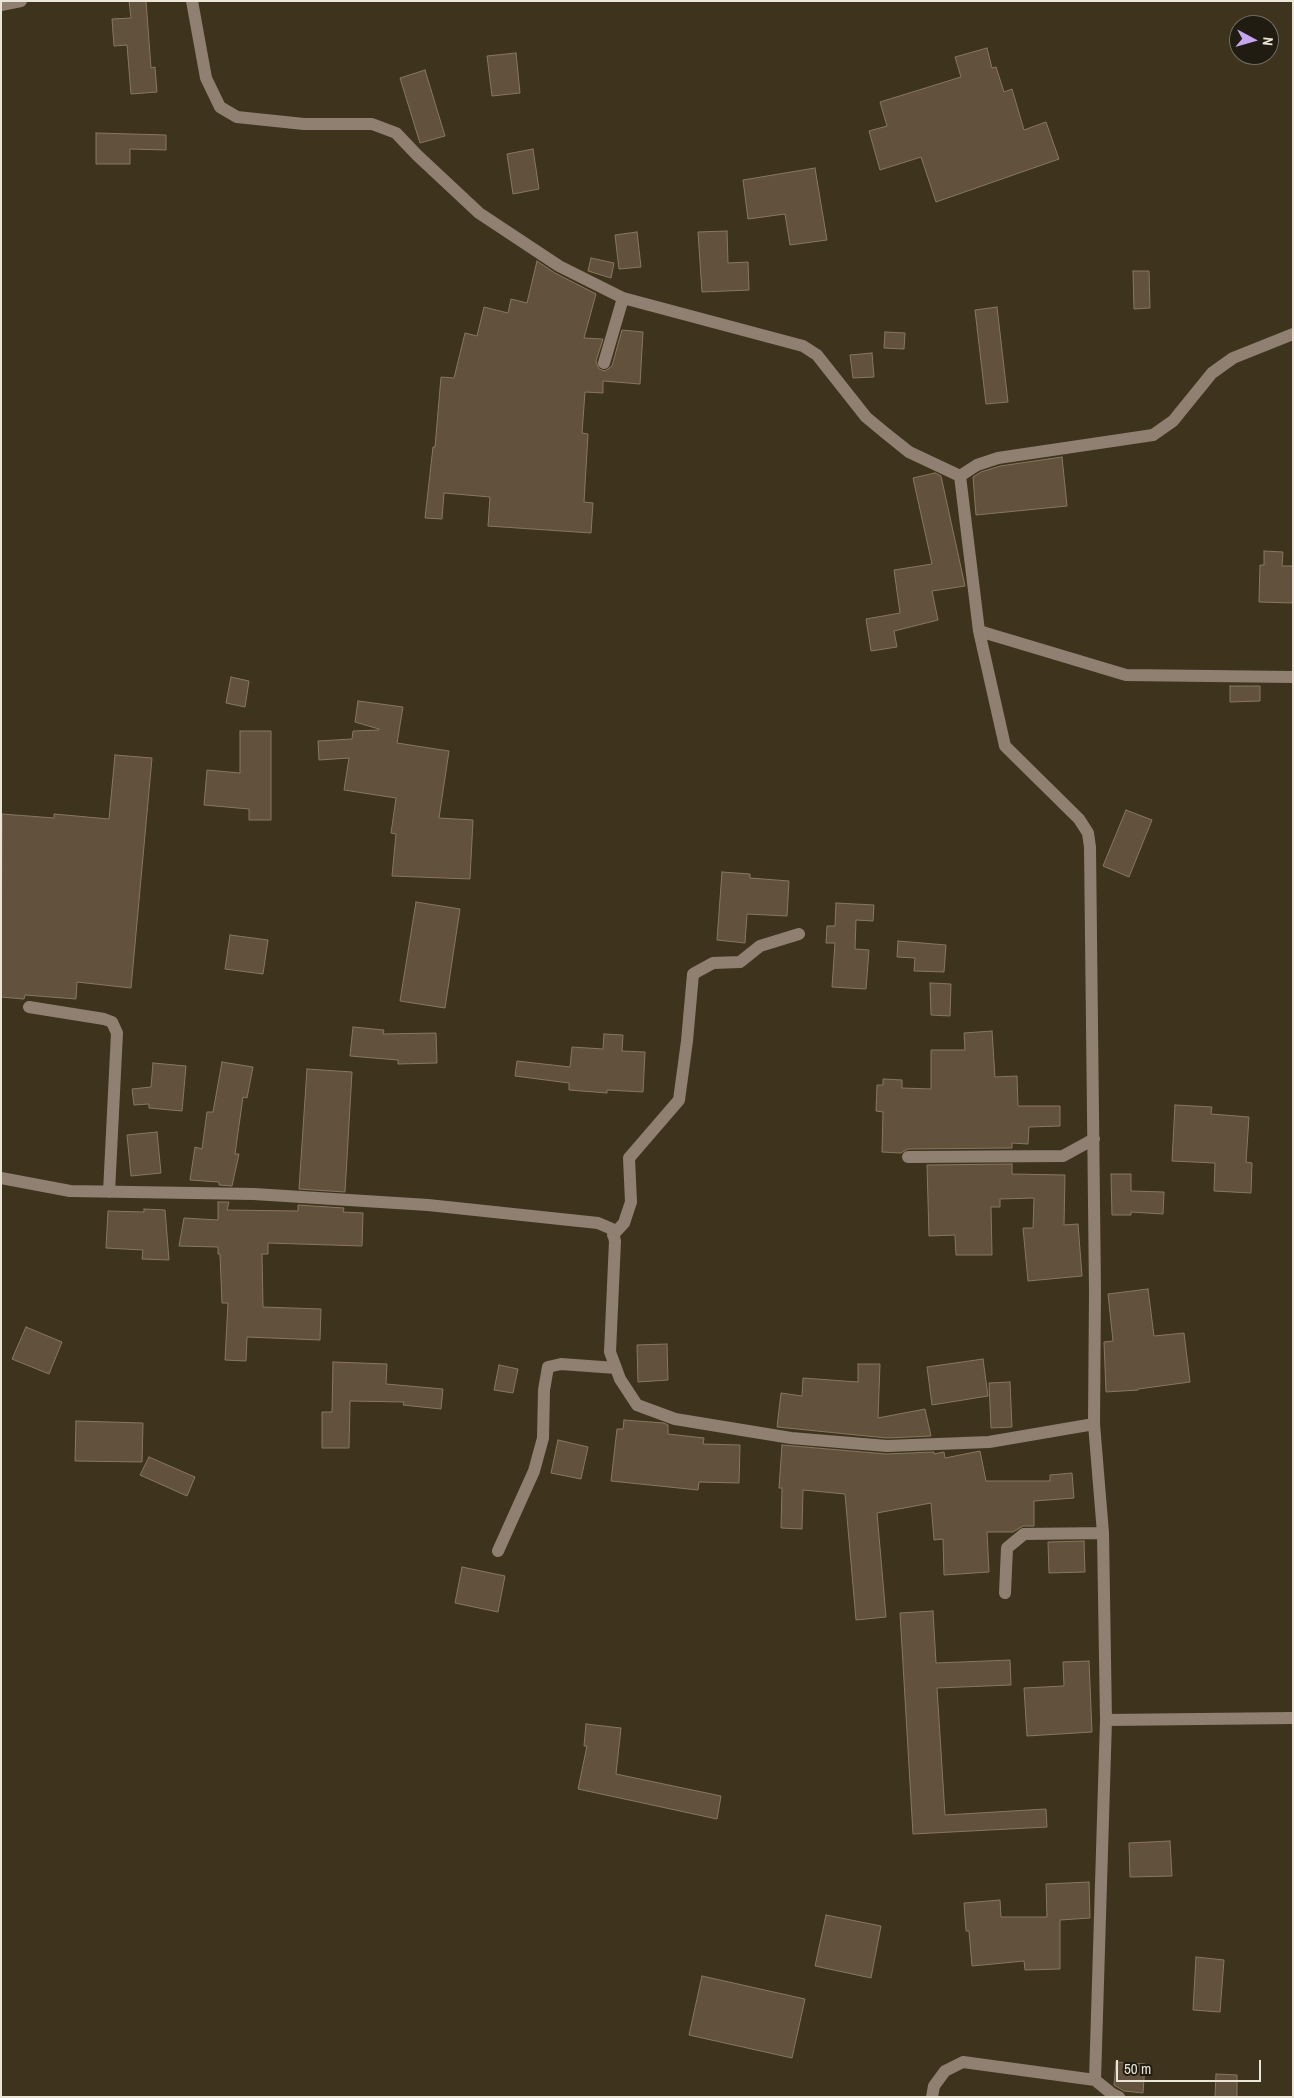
<!DOCTYPE html>
<style>
body{margin:0}
#map{position:relative;width:1294px;height:2098px;overflow:hidden;background:#3e341d;font-family:"Archivo Narrow",sans-serif}
canvas{display:block}
.frame{position:absolute;inset:0;border:2px solid #ebe5d7;pointer-events:none}
.north{position:absolute;left:1229px;top:15px;width:50px;height:50px;box-sizing:border-box;background:#201c12;border:1px solid #716c61;border-radius:50%;rotate:96deg;font-size:14px;font-weight:700;line-height:20px;text-align:center;color:#ebe5d7}
.north::after{content:'';display:block;margin:auto;width:18px;height:22px;background:#c6a6f0;clip-path:polygon(50% 0,100% 100%,50% 72%,0 100%)}
.scale{position:absolute;left:1116px;top:2060px;width:145px;height:22px;box-sizing:border-box;border:2px solid #ebe5d7;border-top:0;padding-left:6px;font-size:15px;line-height:18px;white-space:nowrap;color:#ebe5d7;-webkit-text-stroke:4px #201c12;paint-order:stroke}
</style>
<div id="map">
<canvas width="1294" height="2098"></canvas>
<div class="frame"></div>
<div class="north">N</div>
<div class="scale">50 m</div>
</div>
<script>
const ctx = document.querySelector('canvas').getContext('2d');
ctx.lineJoin = 'round';
function fillPath(path, color) { ctx.fillStyle = color; ctx.fill(path, 'evenodd'); }
const shape = rows => new Path2D(rows.map(r => 'M' + r).join(''));
function stroke(path, color, width, dash) { ctx.strokeStyle = color; ctx.lineWidth = width; ctx.lineCap = dash ? 'butt' : 'round'; ctx.setLineDash(dash || []); ctx.stroke(path); }
const building = shape([
 [129,1,146,1,151,68,155,67,157,92,131,94,127,45,114,46,112,19,131,18,129,1],
 [987,48,992,68,996,67,1004,92,1012,89,1024,130,1046,122,1059,159,936,202,921,157,880,170,869,131,887,126,880,102,961,77,955,57,987,48],
 [516,53,520,93,492,96,487,56,516,53],
 [425,70,445,136,420,143,400,78,425,70],
 [96,133,166,135,166,150,130,149,130,164,96,164,96,133],
 [533,149,539,189,513,194,507,154,533,149],
 [815,168,827,240,790,245,785,214,748,219,743,180,815,168],
 [727,231,728,263,748,262,749,290,702,292,698,232,727,231],
 [637,232,641,267,619,269,615,235,637,232],
 [591,258,614,263,611,278,588,271,591,258],
 [537,261,555,273,596,294,584,338,603,339,596,361,599,369,605,371,612,366,622,330,643,332,640,384,603,381,603,393,585,392,582,433,588,434,584,502,593,503,591,533,488,526,490,497,444,493,442,519,425,518,433,447,435,447,441,377,454,378,465,333,477,336,484,307,508,313,511,299,527,303,537,261],
 [1133,271,1149,271,1150,308,1134,309,1133,271],
 [997,307,1008,402,986,404,975,310,997,307],
 [885,332,905,333,904,349,884,348,885,332],
 [872,353,874,377,853,378,850,355,872,353],
 [1062,457,1067,506,976,515,973,477,981,472,1000,466,1062,457],
 [935,473,941,476,965,586,932,591,938,620,894,631,897,647,871,651,866,619,900,613,894,570,932,564,913,478,935,473],
 [1264,551,1283,552,1282,566,1293,566,1293,603,1259,602,1260,565,1264,565,1264,551],
 [231,677,249,681,245,707,226,703,231,677],
 [1230,686,1260,686,1260,701,1230,702,1230,686],
 [358,701,403,707,397,743,449,751,439,818,473,820,470,879,392,876,396,834,391,833,396,798,344,790,349,758,319,760,318,741,352,739,353,731,379,730,379,729,355,722,358,701],
 [240,731,271,731,271,820,249,820,249,809,204,805,207,770,240,773,240,731],
 [115,755,152,758,131,988,77,982,76,999,25,995,24,999,1,997,2,814,54,818,54,814,109,819,115,755],
 [1126,810,1152,820,1129,877,1103,866,1126,810],
 [722,872,750,874,750,878,789,881,787,916,747,914,745,943,717,940,722,872],
 [416,902,460,909,445,1008,400,1001,416,902],
 [836,903,874,905,873,921,856,920,855,949,869,950,866,989,832,987,835,943,826,943,827,926,835,926,836,903],
 [230,935,268,940,263,974,225,969,230,935],
 [898,941,946,945,944,972,914,971,915,958,897,957,898,941],
 [930,983,951,984,950,1016,931,1015,930,983],
 [353,1027,384,1030,383,1034,436,1033,437,1063,398,1064,398,1060,350,1056,353,1027],
 [992,1031,995,1077,1017,1076,1018,1106,1060,1106,1060,1126,1029,1127,1028,1144,1012,1143,1012,1148,908,1149,901,1153,882,1152,883,1112,876,1111,877,1085,883,1085,883,1079,902,1080,902,1088,931,1089,931,1050,965,1050,964,1033,992,1031],
 [604,1034,623,1035,622,1051,645,1052,643,1092,607,1090,607,1093,569,1090,569,1083,515,1076,517,1061,570,1067,572,1047,603,1049,604,1034],
 [222,1062,253,1067,247,1098,243,1097,235,1154,239,1154,232,1186,219,1185,219,1182,190,1180,195,1147,202,1149,207,1112,213,1112,222,1062],
 [153,1063,186,1066,182,1111,149,1108,149,1104,134,1105,132,1089,151,1087,153,1063],
 [307,1069,352,1072,345,1192,299,1189,307,1069],
 [1175,1105,1212,1107,1211,1114,1249,1117,1246,1162,1252,1163,1251,1193,1214,1191,1215,1163,1172,1161,1175,1105],
 [157,1132,161,1173,131,1176,127,1135,157,1132],
 [1012,1164,1012,1174,1065,1175,1064,1225,1078,1224,1082,1276,1028,1281,1023,1228,1033,1228,1034,1198,1000,1199,1000,1207,991,1207,992,1255,956,1255,955,1235,929,1236,927,1165,1012,1164],
 [1111,1174,1131,1174,1131,1191,1164,1192,1163,1214,1131,1212,1131,1215,1112,1215,1111,1174],
 [218,1202,229,1202,227,1210,298,1211,298,1205,344,1208,343,1212,363,1213,362,1246,268,1243,268,1254,262,1254,263,1307,321,1309,320,1340,247,1337,246,1361,225,1360,228,1303,222,1303,220,1254,218,1254,218,1247,179,1246,184,1218,218,1220,218,1202],
 [144,1209,165,1210,169,1260,142,1259,143,1250,106,1248,108,1211,144,1212,144,1209],
 [1148,1289,1154,1336,1184,1333,1190,1382,1138,1389,1138,1390,1106,1392,1104,1342,1113,1341,1108,1294,1148,1289],
 [26,1327,62,1342,49,1374,12,1359,26,1327],
 [667,1344,668,1380,638,1382,637,1345,667,1344],
 [983,1359,988,1396,932,1405,927,1367,983,1359],
 [333,1362,387,1364,386,1384,443,1389,441,1409,403,1405,404,1402,350,1401,349,1448,322,1448,322,1412,332,1412,333,1362],
 [858,1364,880,1364,878,1418,925,1409,931,1436,887,1438,777,1427,781,1393,802,1396,803,1378,858,1382,858,1364],
 [499,1365,518,1369,513,1393,494,1390,499,1365],
 [1010,1382,1012,1427,991,1428,989,1383,1010,1382],
 [624,1420,664,1423,668,1425,668,1434,704,1438,703,1444,740,1445,739,1483,699,1482,698,1490,611,1481,617,1429,623,1429,624,1420],
 [76,1421,143,1423,142,1462,75,1461,76,1421],
 [558,1440,588,1447,581,1479,551,1473,558,1440],
 [782,1445,886,1454,934,1452,934,1454,944,1452,945,1458,980,1451,986,1481,1050,1481,1050,1475,1072,1473,1074,1498,1034,1501,1034,1526,1023,1526,1013,1532,987,1532,989,1572,944,1575,943,1539,934,1540,931,1503,877,1513,886,1617,856,1620,845,1494,803,1490,802,1529,781,1528,782,1488,779,1488,782,1445],
 [149,1457,195,1477,187,1496,140,1475,149,1457],
 [1084,1541,1085,1572,1049,1573,1048,1542,1084,1541],
 [462,1567,505,1576,498,1612,455,1603,462,1567],
 [933,1611,936,1663,1010,1660,1011,1685,937,1688,945,1815,1046,1809,1047,1827,913,1834,900,1613,933,1611],
 [1089,1661,1092,1732,1027,1736,1024,1688,1064,1686,1063,1662,1089,1661],
 [586,1724,621,1728,616,1774,721,1796,717,1819,578,1789,587,1746,584,1746,586,1724],
 [1170,1841,1172,1876,1130,1877,1129,1843,1170,1841],
 [1089,1882,1090,1918,1060,1920,1060,1969,1025,1970,1024,1961,972,1966,969,1931,966,1931,964,1903,1000,1900,1001,1917,1047,1917,1046,1884,1089,1882],
 [826,1915,881,1926,871,1978,815,1966,826,1915],
 [1196,1957,1224,1960,1220,2012,1193,2010,1196,1957],
 [702,1976,805,1999,792,2058,689,2035,702,1976],
 [1116,2062,1145,2064,1143,2093,1124,2091,1114,2085,1116,2062],
 [1216,2074,1237,2075,1237,2097,1215,2097,1216,2074]
]);
fillPath(building, '#62523d');
stroke(building, '#877760', 1);
stroke(shape([
 [192,1,206,78,220,107,237,117,304,124,372,124,396,133,417,155,479,213,559,266,623,298,803,346,817,355,866,417,884,432,909,452,960,476],
 [1,5,21,1],
 [604,363,623,298],
 [979,631,1126,675,1293,677],
 [29,1007,104,1019,112,1022,117,1033,109,1192],
 [908,1157,1063,1156,1094,1139],
 [1,1178,70,1191,254,1194,428,1205,598,1223,612,1229,615,1241,610,1352,616,1368,620,1379,637,1405,675,1419,791,1438,887,1446,989,1442,1094,1424],
 [613,1235,624,1223,631,1202,629,1158,679,1100,687,1041,693,974,713,963,740,962,760,946,799,934],
 [498,1551,534,1471,543,1438,544,1390,548,1367,561,1364,616,1368],
 [1005,1593,1007,1548,1024,1534,1103,1533],
 [1106,1720,1293,1718],
 [1095,2080,1111,2093,1119,2097],
 [932,2097,934,2086,945,2071,963,2062,1095,2080,1106,1720,1103,1533,1094,1424,1095,1292,1090,847,1088,833,1079,819,1005,746,979,631,960,476,977,465,998,458,1153,435,1173,421,1212,373,1233,358,1293,334]
]), '#908072', 12);
</script>
